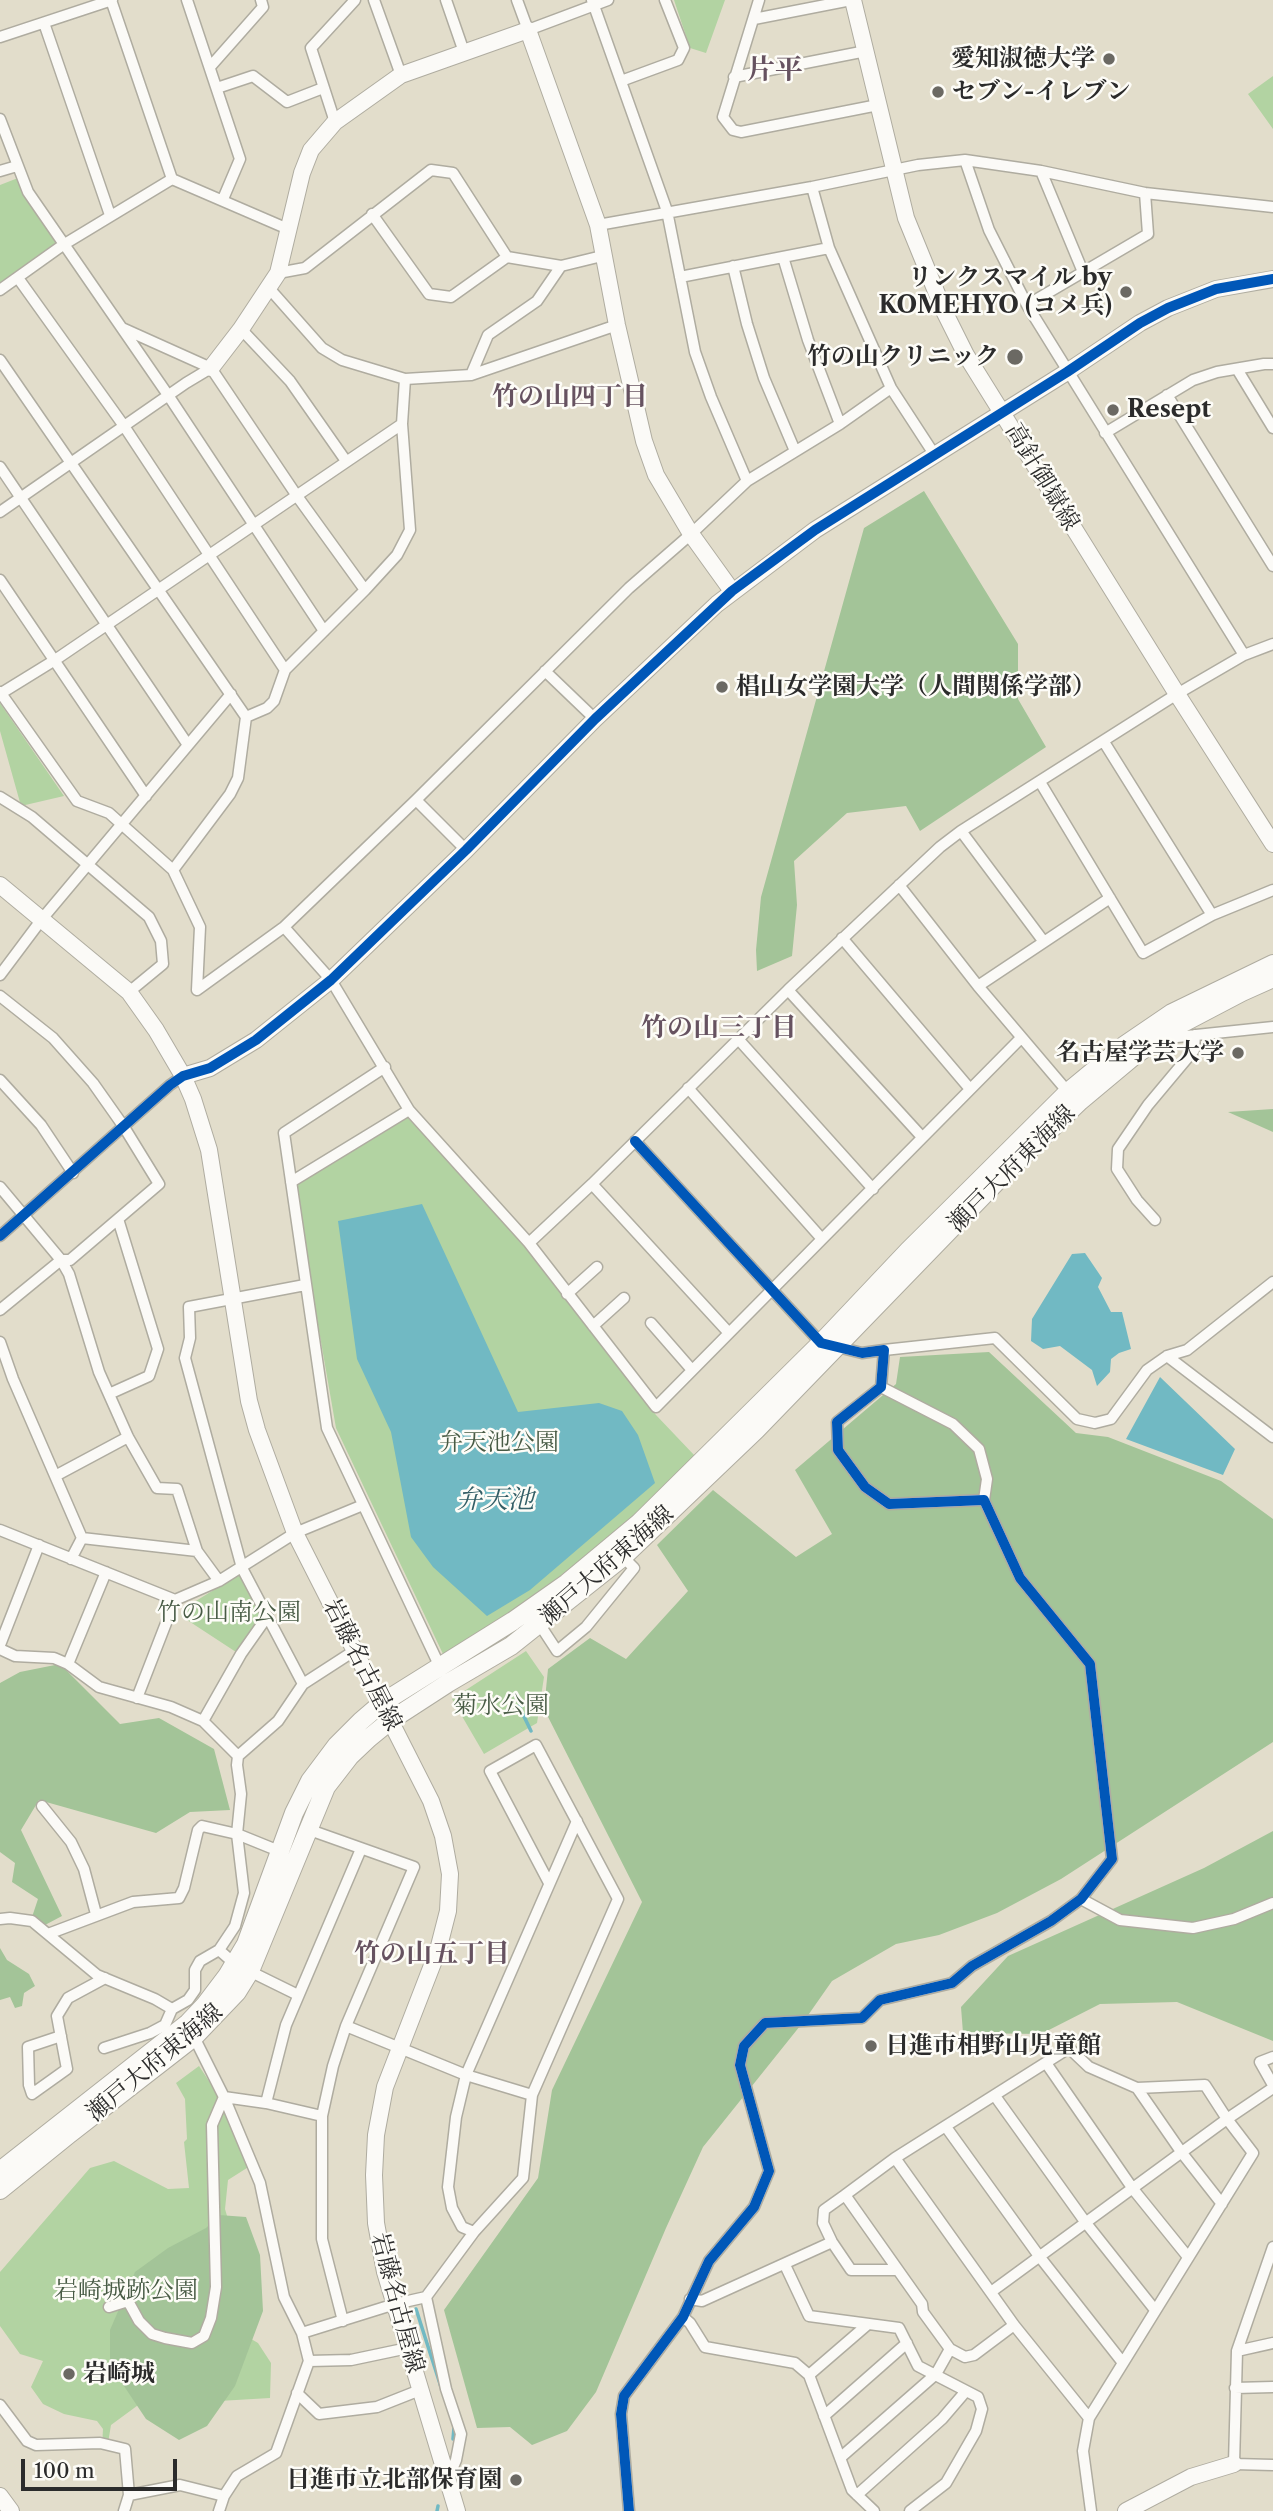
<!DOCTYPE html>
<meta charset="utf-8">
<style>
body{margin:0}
#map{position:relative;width:1273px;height:2511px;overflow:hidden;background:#e2ddcb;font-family:"Libre Caslon Text",serif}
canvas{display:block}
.scale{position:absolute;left:21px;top:2459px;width:156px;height:32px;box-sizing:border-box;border:4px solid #2b2b2b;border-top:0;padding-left:9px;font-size:21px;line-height:24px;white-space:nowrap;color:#2b2b2b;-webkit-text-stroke:5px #fdfcf7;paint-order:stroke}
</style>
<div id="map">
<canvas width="1273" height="2511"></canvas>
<div class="scale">100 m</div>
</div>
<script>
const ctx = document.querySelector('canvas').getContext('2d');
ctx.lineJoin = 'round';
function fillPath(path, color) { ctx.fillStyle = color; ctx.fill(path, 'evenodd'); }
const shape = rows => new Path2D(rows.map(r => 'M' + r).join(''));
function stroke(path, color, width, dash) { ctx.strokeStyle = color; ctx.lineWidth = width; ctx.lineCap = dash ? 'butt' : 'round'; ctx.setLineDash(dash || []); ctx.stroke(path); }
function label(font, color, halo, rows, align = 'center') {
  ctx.font = font + ' "Libre Caslon Text","Noto Serif JP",serif'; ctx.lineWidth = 5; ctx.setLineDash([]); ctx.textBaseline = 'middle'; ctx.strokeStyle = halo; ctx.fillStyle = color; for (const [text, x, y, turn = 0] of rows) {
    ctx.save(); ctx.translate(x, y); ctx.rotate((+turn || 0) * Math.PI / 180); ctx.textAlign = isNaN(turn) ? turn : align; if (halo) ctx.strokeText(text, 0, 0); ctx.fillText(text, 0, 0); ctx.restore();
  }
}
fillPath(shape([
 [674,0,725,0,706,53,690,48],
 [1273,76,1273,129,1248,94],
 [18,178,24,194,60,249,0,293,0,185],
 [0,703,64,796,21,806,0,731],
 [405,1115,524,1242,656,1415,695,1456,640,1513,533,1599,443,1654,336,1428,293,1181],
 [241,1573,263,1616,236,1652,181,1616,183,1609],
 [526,1651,544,1677,537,1723,484,1754,452,1699],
 [199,2066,223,2102,250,2166,228,2180,225,2209,234,2240,246,2336,258,2343,271,2363,270,2398,219,2401,145,2400,111,2425,108,2443,102,2446,103,2429,97,2421,64,2414,43,2404,31,2387,43,2361,20,2354,0,2326,0,2272,90,2168,114,2161,168,2189,189,2188,184,2142,187,2139,185,2099,176,2083]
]), '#b2d3a2');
fillPath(shape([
 [924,491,1018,644,1018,699,1046,747,920,831,906,806,847,813,794,861,797,905,792,956,757,971,756,950,761,897,864,528],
 [1273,1109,1273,1132,1228,1112],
 [989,1352,1076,1433,1108,1437,1221,1481,1273,1519,1273,1742,1061,1879,997,1913,939,1935,896,1944,832,1981,804,2021,703,2147,666,2228,596,2392,567,2431,532,2445,510,2427,477,2428,444,2310,538,2178,552,2090,642,1902,544,1709,548,1669,590,1638,626,1659,688,1591,657,1545,713,1490,796,1557,832,1534,795,1470,896,1384,900,1357],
 [60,1664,120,1724,159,1718,214,1749,230,1810,190,1812,156,1833,39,1800,21,1830,62,1916,45,1925,32,1917,38,1899,12,1882,15,1863,0,1852,0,1683,20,1672],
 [1273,1831,1273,2041,1177,2002,1100,2004,1041,2034,963,2033,961,2007,1008,1956,1204,1868],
 [0,1948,7,1960,29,1974,35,1986,24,1993,22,2006,15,2008,10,1997,0,2000],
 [219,2215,246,2217,260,2255,263,2311,235,2386,207,2426,179,2440,146,2419,110,2365,110,2330,135,2272,168,2248,206,2228]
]), '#a3c498');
fillPath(shape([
 [422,1204,518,1412,599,1403,622,1411,638,1435,655,1483,530,1590,487,1616,433,1567,411,1537,391,1432,357,1359,338,1221],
 [1085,1253,1102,1278,1098,1287,1111,1312,1122,1312,1131,1349,1119,1353,1111,1359,1110,1372,1097,1386,1092,1370,1060,1346,1043,1349,1031,1341,1032,1319,1072,1254],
 [1160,1377,1235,1449,1223,1475,1126,1439]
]), '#71b9c3');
stroke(shape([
 [519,1706,531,1731],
 [416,2309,441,2387],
 [453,2439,454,2428],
 [437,2511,438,2506]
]), '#71b9c3', 3.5);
const street = shape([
 [111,0,172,179,288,229],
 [187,0,240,159,223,199],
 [374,0,401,75],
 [446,0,464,52],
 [517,0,528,30,608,0],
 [592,0,667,211,695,352,711,397,747,481],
 [759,0,723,117,733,130,741,132,878,105],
 [754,19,851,0],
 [44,23,110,215],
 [0,37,112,0],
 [210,67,263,7,261,0],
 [734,77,866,51],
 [621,81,678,60,684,48,665,0],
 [217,88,253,76,287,102,323,88],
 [0,119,28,192,168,395,324,631],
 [335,122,311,48,355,0],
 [965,160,989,230,1027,305,1244,655],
 [0,171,17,166],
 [1041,171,1083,272],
 [812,187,829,248,891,388,934,454],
 [372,214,429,294,451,297,507,257],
 [598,225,812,187,918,165,965,160,1041,171,1145,193,1273,207],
 [783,257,808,340,840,424],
 [733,266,747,324,764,378,795,451],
 [278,273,305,268,431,170,453,173,507,257,561,266],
 [680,277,829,248],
 [18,278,124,426,285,670],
 [268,287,322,348,342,360,405,379,471,375,617,325],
 [0,290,63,245,172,179],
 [1027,305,1148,234,1145,193],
 [122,328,211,368,297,496,365,590],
 [241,329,290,381,346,461],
 [0,360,246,717,267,708,274,701,285,670,365,590,397,555,410,530,402,424,405,379],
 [1237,369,1273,428],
 [471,375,488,335,537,301,561,266,602,256],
 [1167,395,1273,566],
 [1105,433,1193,380,1217,372,1264,364,1273,364],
 [0,467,188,745],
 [0,512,186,383,211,368],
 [0,580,146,796],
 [545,671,595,719],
 [0,692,77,801,109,813,173,870,200,927,197,990],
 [0,694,55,660,402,424],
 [1104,742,1212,915],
 [1040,782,1143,953,1212,915,1273,890],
 [0,797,32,817,149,917,161,941,163,964,129,992],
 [416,800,466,850],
 [961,831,1044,942],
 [173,870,230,794,238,778,246,717],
 [899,885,978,986,1068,1092],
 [284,927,331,980,409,1110,529,1243,656,1407,1021,1038],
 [842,938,970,1089],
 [0,975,42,919,231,694],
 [978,986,1110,898],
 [197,990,284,927,416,800,629,588,691,534,747,481,840,424,891,388],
 [788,990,922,1137],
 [0,996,53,1038,93,1083,124,1127,159,1184,70,1260,61,1260,0,1310],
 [1168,1032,1177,1037,1273,1027],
 [739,1040,873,1189],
 [385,1067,284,1133,327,1428,440,1667],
 [0,1080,41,1125,73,1173],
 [688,1088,822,1239],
 [291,1182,409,1110],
 [592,1184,729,1333],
 [0,1187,61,1260,69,1274,99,1372,128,1437,157,1488,177,1489,197,1551,219,1581],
 [1155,1220,1137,1200,1117,1169,1118,1149,1148,1105,1194,1050,1195,1035],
 [0,1236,170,1085,183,1076],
 [529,1243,592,1184,788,990,940,847,961,831,1177,694,1244,655,1273,644],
 [567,1294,597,1267],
 [651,1323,692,1370],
 [593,1326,624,1298],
 [0,1342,13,1379,82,1538],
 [884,1350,995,1338,1077,1419,1095,1423,1111,1419,1147,1370,1167,1356,1187,1350,1273,1282],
 [1167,1356,1273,1437],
 [881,1387,953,1424,979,1449,987,1479,984,1500],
 [109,1394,149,1376,158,1349,118,1219],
 [57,1475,128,1437],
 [0,1530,175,1600],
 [71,1559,82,1538,197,1551],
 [540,1625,557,1651,586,1627,634,1568,623,1557],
 [0,1645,39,1545],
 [0,1649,15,1656,54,1658,68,1664,99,1687,171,1707,203,1721,238,1756,237,1765,241,1794,237,1834,244,1893,235,1926,219,1950,235,1964,298,1995],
 [68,1664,106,1572],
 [303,1684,242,1568,185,1358,190,1338,189,1307,305,1285],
 [137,1698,175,1600,219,1581,295,1533,363,1505],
 [203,1721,241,1654,267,1617],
 [238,1756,278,1721,303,1684,354,1651],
 [42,1806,71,1842,84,1869,96,1914],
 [307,1829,414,1867,346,2026,333,2066,322,2116,322,2239,343,2321],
 [1081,1899,1120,1920,1193,1928,1234,1919,1273,1903],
 [0,1919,10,1918,32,1921,97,1975,155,1999,172,2009],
 [48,1934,133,1902,179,1898,184,1888,198,1830,202,1826,237,1834,279,1851],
 [346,2026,466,2075,532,2095],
 [61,2036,28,2047,29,2085,32,2094,67,2069,57,2016,68,1998,105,1978],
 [194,2037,224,2097,260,2183,284,2297,302,2333,309,2361,276,2453,237,2476,224,2496,219,2511],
 [104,2048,150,2033,165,2025,172,2009,188,2000,195,1990,195,1970,200,1961,219,1950],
 [1273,2057,1260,2062,1273,2085],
 [1046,2063,1133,2189,1188,2257],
 [1137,2088,1182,2153,1222,2204],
 [995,2096,1086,2223,1155,2310],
 [224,2097,266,2103,322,2116],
 [266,2103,286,2025,361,1849],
 [946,2127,1039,2256,1123,2363],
 [895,2158,1014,2325,1089,2418],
 [845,2195,824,2210,823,2223,832,2242,851,2270,898,2270],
 [474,2232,462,2227,452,2208,448,2187,456,2117,466,2075,577,1821],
 [1273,2247,1237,2351,1234,2464,1273,2465],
 [785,2265,809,2316,899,2328,918,2366,978,2397,982,2409,976,2431,946,2483,910,2511],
 [991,2292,1227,2119,1273,2088],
 [426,2297,446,2389,461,2434,456,2460,448,2479],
 [690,2299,702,2301,832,2242],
 [109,2307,128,2301,139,2321,152,2334,165,2338,192,2343,204,2336,211,2318,216,2287,212,2125,224,2097],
 [683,2317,690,2323,705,2347,795,2363,809,2375,852,2490,874,2511],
 [302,2333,395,2304,426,2297,474,2232,523,2178,532,2095,618,1899,536,1745,490,1771,549,1883],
 [950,2349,923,2312,922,2304,845,2195,895,2158,1069,2048,1089,2067,1137,2088,1205,2085,1227,2119,1253,2153,1089,2418,1083,2451,1091,2511],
 [1237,2351,1273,2343],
 [309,2361,351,2360,408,2348],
 [809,2375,867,2325],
 [1235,2388,1273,2387],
 [297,2393,319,2414,377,2407,420,2390],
 [0,2405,27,2441,36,2445,100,2443,125,2449,129,2495,124,2511],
 [824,2416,907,2343],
 [840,2458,936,2374,950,2349,965,2357,974,2355,1014,2325],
 [129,2495,180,2485,224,2496],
 [857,2495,942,2419,966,2391],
 [629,2511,621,2414,624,2396,683,2317,709,2261,754,2207,769,2171,740,2065,744,2046,765,2023,862,2018,880,2000,952,1983,972,1966,1051,1921,1081,1899,1112,1859,1090,1664,1020,1578,984,1500,889,1504,865,1487,838,1450,837,1422,881,1387,884,1350,862,1353,821,1343,635,1141]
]);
const secondary = shape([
 [853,0,906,218,944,311,966,355,1177,694,1273,844],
 [211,368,241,329,278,273,302,173,311,150,335,122,401,75,528,30,598,225,617,325,644,441,656,475,691,534,732,591],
 [0,885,129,992,156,1030,183,1076,193,1099,209,1150,249,1401,257,1430,295,1533,431,1801,443,1836,450,1874,448,1911,438,1950,385,2087,376,2135,374,2175,376,2223,385,2272,457,2511],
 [183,1076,210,1068,256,1040,331,980,466,850,595,719,717,604,815,530,1067,372,1140,323,1168,308,1216,289,1273,279],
 [0,2496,11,2511],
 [1126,2511,1191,2477,1234,2464]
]);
const primary = shape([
 [0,2171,188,2023,205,2005,227,1976,246,1944,294,1813,310,1781,337,1745,361,1721,382,1703,513,1621,567,1583,639,1523,821,1343,908,1251,1068,1092,1125,1045,1172,1013,1273,964],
 [0,2190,68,2135,194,2037,237,1992,250,1971,326,1787,350,1756,369,1738,391,1720,448,1683,511,1646,623,1557,756,1430,1004,1174,1080,1101,1135,1055,1181,1024,1242,992,1273,978]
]);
stroke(street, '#afaca0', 13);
stroke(secondary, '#afaca0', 18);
stroke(primary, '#afaca0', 20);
stroke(street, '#fbfaf7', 10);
stroke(secondary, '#fbfaf7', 16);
stroke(primary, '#fbfaf7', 18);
stroke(shape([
 [0,1236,170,1085,183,1076,210,1068,256,1040,331,980,466,850,595,719,732,591,815,530,1067,372,1140,323,1168,308,1216,289,1273,279],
 [629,2511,621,2414,624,2396,683,2317,709,2261,754,2207,769,2171,740,2065,744,2046,765,2023,862,2018,880,2000,952,1983,972,1966,1051,1921,1081,1899,1112,1859,1090,1664,1020,1578,984,1500,889,1504,865,1487,838,1450,837,1422,881,1387,884,1350,862,1353,821,1343,635,1141]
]), '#0057b8', 10);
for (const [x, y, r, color] of [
 [1109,59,7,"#6b6963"],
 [938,92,7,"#6b6963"],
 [1126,292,7,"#6b6963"],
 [1015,357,9,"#6b6963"],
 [1113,410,7,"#6b6963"],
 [722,687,7,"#6b6963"],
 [1238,1053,7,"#6b6963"],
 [871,2046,7,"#6b6963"],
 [69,2374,7,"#6b6963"],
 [516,2480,7,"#6b6963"]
]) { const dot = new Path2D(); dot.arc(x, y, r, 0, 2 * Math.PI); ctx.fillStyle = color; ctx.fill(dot); stroke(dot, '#fdfcf7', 2.5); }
label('bold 24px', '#2b2b2b', '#fdfcf7', [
 ["愛知淑徳大学",1095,59],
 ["セブン-イレブン",952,92,"left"],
 ["リンクスマイル by",1112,278],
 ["KOMEHYO (コメ兵)",1112,306],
 ["竹の山クリニック",999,357],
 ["Resept",1127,410,"left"],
 ["椙山女学園大学（人間関係学部）",736,687,"left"],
 ["名古屋学芸大学",1224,1053],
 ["日進市相野山児童館",885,2046,"left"],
 ["岩崎城",83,2374,"left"],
 ["日進市立北部保育園",502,2480]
], 'right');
label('24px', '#2b2b2b', '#fdfcf7', [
 ["高針御嶽線",1042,477,59],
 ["瀬戸大府東海線",1012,1169,-45],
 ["瀬戸大府東海線",607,1566,-41],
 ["岩藤名古屋線",362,1665,63],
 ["瀬戸大府東海線",155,2063,-40],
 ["岩藤名古屋線",397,2303,75]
]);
label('24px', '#485b45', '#fdfcf7', [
 ["弁天池公園",499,1443],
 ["竹の山南公園",229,1613],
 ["菊水公園",501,1706],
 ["岩崎城跡公園",126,2291]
]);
label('bold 26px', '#665260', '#fdfcf7', [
 ["竹の山四丁目",570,397],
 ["竹の山三丁目",719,1028],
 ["竹の山五丁目",432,1954]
]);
label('italic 26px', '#335e66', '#fdfcf7', [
 ["弁天池",495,1500]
]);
label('bold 28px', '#665260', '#fdfcf7', [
 ["片平",775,71]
]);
</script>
